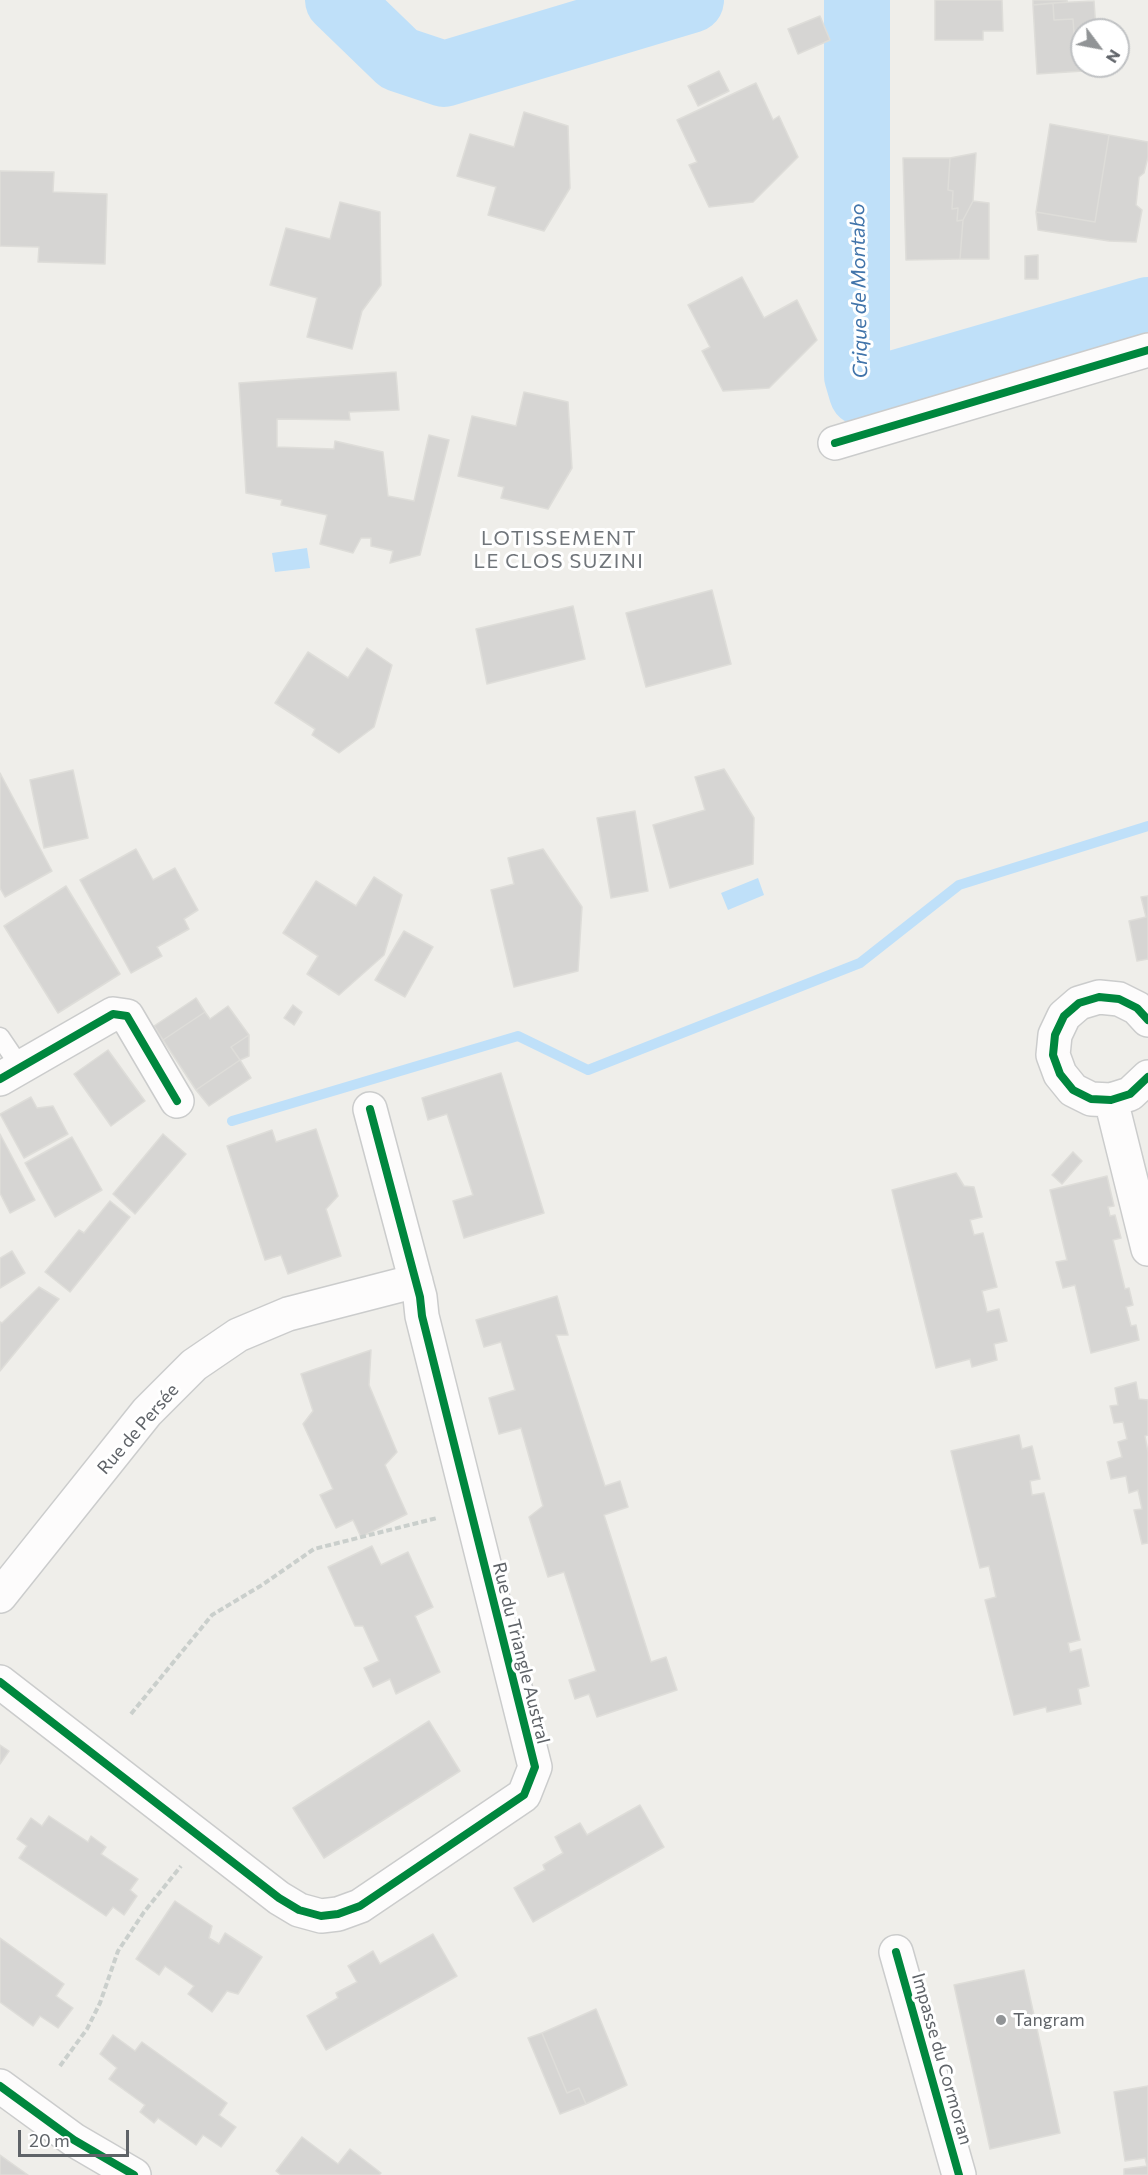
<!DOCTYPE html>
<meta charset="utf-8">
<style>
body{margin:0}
#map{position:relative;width:1148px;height:2175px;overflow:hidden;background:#efeeea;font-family:Commissioner,sans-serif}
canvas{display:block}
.north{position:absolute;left:1070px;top:18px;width:60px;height:60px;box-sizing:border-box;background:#fff;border:2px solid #bfc1c3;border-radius:50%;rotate:122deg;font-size:16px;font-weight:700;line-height:24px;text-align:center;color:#5f6368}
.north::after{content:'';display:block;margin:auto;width:21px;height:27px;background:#919496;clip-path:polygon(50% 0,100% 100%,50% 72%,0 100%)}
.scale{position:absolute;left:18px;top:2130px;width:111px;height:27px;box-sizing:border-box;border:3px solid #5f6368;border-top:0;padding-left:8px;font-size:18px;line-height:21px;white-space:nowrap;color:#5f6368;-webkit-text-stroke:4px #fff;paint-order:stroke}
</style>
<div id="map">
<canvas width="1148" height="2175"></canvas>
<div class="north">N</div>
<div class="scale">20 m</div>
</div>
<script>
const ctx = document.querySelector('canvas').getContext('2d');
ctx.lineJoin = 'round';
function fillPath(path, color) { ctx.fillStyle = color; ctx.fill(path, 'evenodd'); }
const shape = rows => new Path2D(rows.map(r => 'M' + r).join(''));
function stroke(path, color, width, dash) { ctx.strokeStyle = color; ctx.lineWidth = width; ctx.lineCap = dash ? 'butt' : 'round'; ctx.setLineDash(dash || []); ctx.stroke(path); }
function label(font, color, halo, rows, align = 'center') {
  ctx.font = font + ' Commissioner,sans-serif'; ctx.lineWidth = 6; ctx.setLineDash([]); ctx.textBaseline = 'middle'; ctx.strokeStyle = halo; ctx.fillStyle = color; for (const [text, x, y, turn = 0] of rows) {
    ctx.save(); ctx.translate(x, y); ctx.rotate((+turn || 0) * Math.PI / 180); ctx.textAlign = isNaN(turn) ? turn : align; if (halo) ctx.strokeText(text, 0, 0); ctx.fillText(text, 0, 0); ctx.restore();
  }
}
fillPath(shape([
 [307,548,310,568,275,572,272,553],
 [758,878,764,895,728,910,721,893]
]), '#bfe0f9');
stroke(shape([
 [232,1121,518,1036,588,1070,860,963,959,885,1148,826]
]), '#bfe0f9', 10);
stroke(shape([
 [338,0,399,59,444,74,691,0],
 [857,0,857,376,862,393,1148,310]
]), '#bfe0f9', 66);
const building = shape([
 [935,0,1002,0,1003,31,983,31,983,40,935,40,935,0],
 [1033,0,1067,0,1067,2,1033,5,1033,0],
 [1094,1,1096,30,1082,30,1082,47,1075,47,1073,19,1054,20,1053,3,1094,1],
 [1053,3,1054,20,1073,19,1075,47,1082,47,1082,66,1098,66,1099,70,1037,74,1033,5,1053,3],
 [820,16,830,40,798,54,788,29,820,16],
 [719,71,729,91,698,106,688,86,719,71],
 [756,83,773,120,779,116,798,157,753,202,709,207,689,165,697,162,677,120,756,83],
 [524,112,568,126,570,188,544,231,488,215,496,187,457,176,470,134,514,147,524,112],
 [1050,124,1109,135,1095,222,1036,212,1050,124],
 [1109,135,1148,142,1148,157,1144,173,1139,177,1136,205,1142,210,1136,242,1109,241,1038,230,1036,212,1095,222,1109,135],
 [976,153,973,201,963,220,957,221,958,208,952,209,953,191,948,190,950,158,976,153],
 [903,158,950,158,948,190,953,191,952,209,958,208,957,221,963,220,960,259,906,260,903,158],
 [0,171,54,172,53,192,107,194,105,264,38,262,39,247,0,246,0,171],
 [973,201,989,203,989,259,960,259,963,220,973,201],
 [340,202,380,212,381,285,362,311,352,349,307,337,317,298,270,285,286,228,330,239,340,202],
 [1038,255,1038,279,1025,279,1025,256,1038,255],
 [742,277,764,318,797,300,817,340,769,388,723,391,702,351,710,347,688,305,742,277],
 [396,372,399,410,349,412,350,420,277,419,277,447,334,449,335,441,383,452,388,496,414,501,429,435,449,440,420,555,390,563,393,551,371,546,371,538,361,538,353,553,320,544,327,515,281,505,282,500,246,493,239,383,396,372],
 [524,392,568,402,572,468,548,509,501,498,504,487,458,476,472,416,516,426,524,392],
 [712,590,731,664,646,687,626,613,712,590],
 [573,606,585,659,487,684,476,629,573,606],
 [367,648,392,665,374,727,339,753,312,735,315,729,275,703,308,652,348,678,367,648],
 [724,769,754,818,753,864,670,888,653,825,705,810,695,777,724,769],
 [73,770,88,838,44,848,30,780,73,770],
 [0,773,52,871,5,897,0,888,0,773],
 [635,811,648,891,611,898,597,818,635,811],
 [136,849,153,880,175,868,198,910,184,919,189,929,157,947,162,956,131,973,80,880,136,849],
 [543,849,582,907,578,971,514,987,491,890,514,884,508,858,543,849],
 [374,877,402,895,384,955,339,995,307,974,318,956,283,933,316,881,356,906,374,877],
 [66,886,120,974,58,1013,4,926,66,886],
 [1148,896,1148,959,1137,961,1129,921,1146,917,1141,897,1148,896],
 [404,931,433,947,405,997,375,980,404,931],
 [196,998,205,1012,163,1040,154,1026,196,998],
 [293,1005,302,1012,294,1025,284,1018,293,1005],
 [228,1006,249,1035,231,1047,240,1060,196,1090,163,1040,205,1012,210,1019,228,1006],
 [249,1035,249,1056,240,1060,231,1047,249,1035],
 [108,1050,145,1101,111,1126,74,1074,108,1050],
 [240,1060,251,1078,209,1106,196,1090,240,1060],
 [501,1073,544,1213,464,1238,453,1201,473,1195,447,1114,428,1120,422,1098,501,1073],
 [31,1097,37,1108,53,1106,68,1134,24,1158,0,1114,31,1097],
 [316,1129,338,1196,326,1209,341,1256,288,1274,281,1255,265,1260,227,1146,272,1130,276,1142,316,1129],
 [0,1134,35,1200,10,1213,0,1193,0,1134],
 [163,1134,186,1154,135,1214,113,1194,163,1134],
 [72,1137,102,1190,55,1217,25,1163,72,1137],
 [1073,1152,1082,1161,1062,1184,1052,1175,1073,1152],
 [956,1173,964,1186,974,1187,982,1217,970,1220,974,1235,983,1233,997,1287,982,1291,987,1312,999,1309,1007,1341,994,1344,997,1360,972,1367,970,1359,936,1368,892,1190,956,1173],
 [1107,1176,1114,1206,1108,1207,1110,1216,1115,1215,1121,1238,1113,1240,1125,1289,1129,1288,1133,1305,1126,1307,1131,1326,1136,1325,1139,1340,1091,1353,1075,1285,1063,1288,1056,1262,1067,1260,1050,1190,1107,1176],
 [110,1201,130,1217,70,1292,45,1272,79,1230,84,1233,110,1201],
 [12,1251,25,1273,0,1288,0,1258,12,1251],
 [39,1287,59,1299,0,1371,0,1322,2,1323,39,1287],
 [557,1296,568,1335,556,1335,605,1486,620,1481,628,1507,604,1515,651,1662,666,1657,677,1690,597,1717,589,1694,575,1699,569,1680,596,1671,564,1572,548,1577,529,1517,543,1506,521,1428,499,1434,489,1398,515,1390,501,1342,484,1347,476,1320,557,1296],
 [371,1350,369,1385,397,1452,385,1465,407,1514,361,1537,353,1520,336,1528,320,1495,333,1489,303,1424,313,1411,301,1374,371,1350],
 [1136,1382,1139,1399,1148,1400,1148,1435,1145,1436,1148,1452,1148,1543,1142,1544,1134,1510,1142,1509,1138,1490,1129,1493,1126,1476,1111,1479,1107,1462,1122,1457,1118,1442,1127,1439,1123,1422,1114,1423,1110,1406,1118,1405,1115,1388,1136,1382],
 [1019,1435,1022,1449,1032,1446,1040,1479,1030,1481,1032,1495,1044,1493,1080,1640,1068,1643,1070,1652,1081,1649,1089,1686,1078,1689,1081,1704,1047,1712,1046,1707,1014,1715,985,1600,996,1597,989,1566,980,1568,951,1451,1019,1435],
 [372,1546,381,1565,408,1552,433,1607,415,1616,440,1672,396,1694,390,1679,373,1687,364,1668,379,1661,363,1626,355,1626,328,1567,372,1546],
 [429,1721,460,1771,324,1858,293,1808,429,1721],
 [0,1745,9,1751,0,1764,0,1745],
 [640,1805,664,1847,533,1922,514,1888,545,1870,543,1865,563,1853,555,1837,580,1823,587,1835,640,1805],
 [49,1816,88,1842,91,1836,106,1847,101,1854,138,1879,130,1890,137,1896,124,1915,113,1907,106,1916,19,1858,27,1846,17,1839,31,1818,42,1826,49,1816],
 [175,1901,212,1926,209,1938,219,1944,225,1933,262,1957,238,1994,227,1991,212,2012,188,1994,194,1986,165,1966,159,1975,136,1959,175,1901],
 [433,1934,457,1976,326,2050,307,2016,338,1998,336,1993,357,1982,348,1966,373,1951,380,1964,433,1934],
 [0,1938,64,1984,56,1996,73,2008,58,2028,40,2016,33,2026,0,2002,0,1938],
 [1024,1970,1060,2133,990,2149,954,1985,1024,1970],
 [596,2009,627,2085,586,2104,579,2088,567,2093,542,2033,596,2009],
 [542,2033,567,2093,579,2088,586,2104,560,2114,528,2038,542,2033],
 [113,2035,135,2051,142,2042,227,2103,219,2115,236,2127,221,2147,203,2135,196,2145,158,2118,154,2123,140,2112,145,2105,109,2079,117,2068,100,2054,113,2035],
 [1148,2086,1148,2175,1124,2175,1124,2169,1147,2166,1145,2158,1125,2161,1114,2092,1148,2086],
 [302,2137,338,2164,350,2149,381,2173,379,2175,281,2175,276,2171,302,2137],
 [0,2155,28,2175,0,2175,0,2155]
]);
fillPath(building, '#d6d5d3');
stroke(building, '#deddd9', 1.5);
const service = shape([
 [0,1037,21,1068]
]);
const minor = shape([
 [835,443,1148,350],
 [1148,1020,1137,1008,1119,999,1099,997,1079,1003,1064,1016,1055,1035,1053,1055,1060,1074,1073,1090,1091,1099,1111,1100,1130,1094,1148,1077],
 [0,1079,113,1014,127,1016,177,1101],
 [1111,1100,1148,1249],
 [0,1596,147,1412,194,1365,238,1335,288,1314,416,1281],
 [0,1682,279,1898,299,1910,321,1916,338,1914,360,1906,524,1795,535,1767,422,1316,420,1297,370,1109],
 [896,1952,959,2175],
 [0,2086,74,2140,134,2175]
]);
stroke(service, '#cbcccc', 21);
stroke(minor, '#cbcccc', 36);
stroke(shape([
 [131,1714,212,1615,262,1585,314,1549,437,1518],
 [60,2066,87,2029,100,2003,118,1951,144,1912,181,1866]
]), '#cacfcc', 4, [6, 3]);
stroke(service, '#fdfcfc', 18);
stroke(minor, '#fdfcfc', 33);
stroke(shape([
 [835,443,1148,350],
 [1148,1020,1137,1008,1119,999,1099,997,1079,1003,1064,1016,1055,1035,1053,1055,1060,1074,1073,1090,1091,1099,1111,1100,1130,1094,1148,1077],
 [0,1079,113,1014,127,1016,177,1101],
 [0,1682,279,1898,299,1910,321,1916,338,1914,360,1906,524,1795,535,1767,422,1316,420,1297,370,1109],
 [896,1952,959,2175],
 [0,2086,74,2140,134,2175]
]), '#00873e', 8);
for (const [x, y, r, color] of [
 [1001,2020,6,"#919496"]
]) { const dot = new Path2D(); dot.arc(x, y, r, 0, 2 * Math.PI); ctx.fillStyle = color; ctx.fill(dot); stroke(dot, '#fff', 2); }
label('18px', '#5f6368', '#fff', [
 ["Rue de Persée",138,1429,-49],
 ["Rue du Triangle Austral",521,1653,76],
 ["Impasse du Cormoran",942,2059,74]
]);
label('18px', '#5f6368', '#fff', [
 ["Tangram",1013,2020]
], 'left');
label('italic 20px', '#4174aa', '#fff', [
 ["Crique de Montabo",859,291,-91]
]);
ctx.letterSpacing = '1.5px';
label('20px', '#70757a', '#fff', [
 ["LOTISSEMENT",559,538],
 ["LE CLOS SUZINI",559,561]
]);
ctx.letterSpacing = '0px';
</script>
